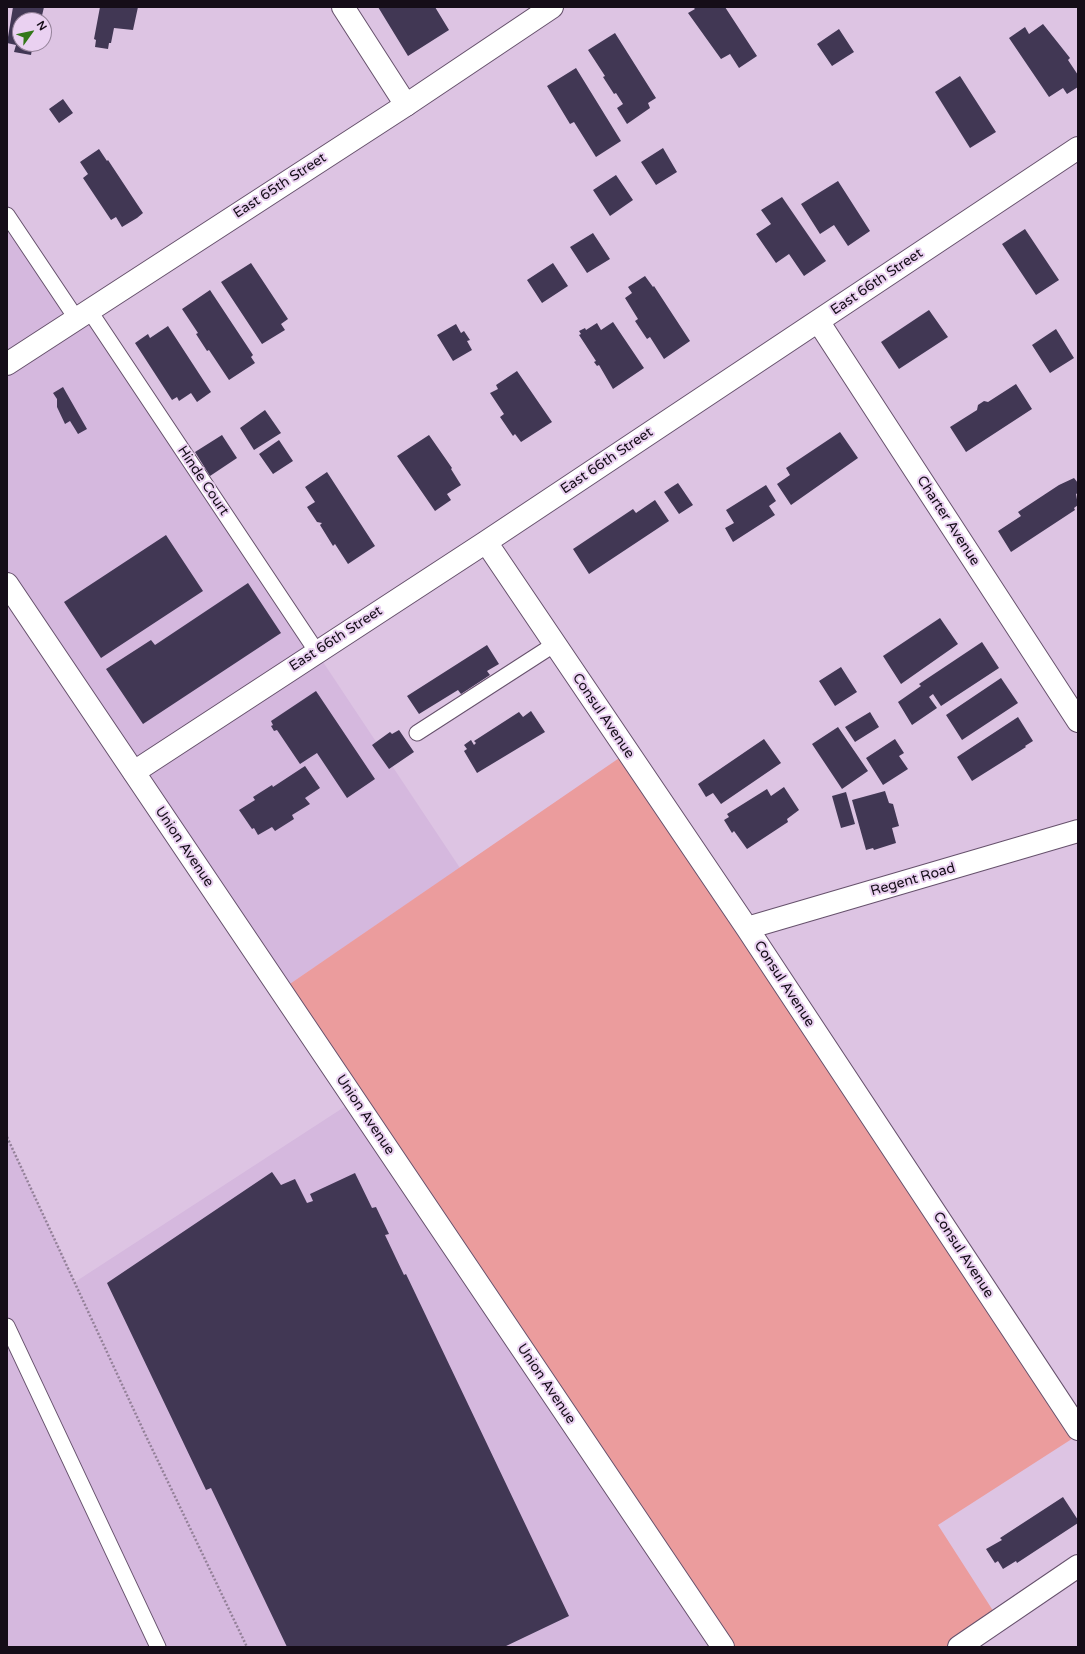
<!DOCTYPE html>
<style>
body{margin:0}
#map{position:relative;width:1085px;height:1654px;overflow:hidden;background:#ddc4e3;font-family:"Varela Round",sans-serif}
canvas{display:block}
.frame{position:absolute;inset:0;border:8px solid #150d18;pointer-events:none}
.north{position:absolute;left:12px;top:12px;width:40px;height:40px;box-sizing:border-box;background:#ead1f1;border:1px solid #95839a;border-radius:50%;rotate:57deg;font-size:11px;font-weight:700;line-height:16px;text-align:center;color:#150d18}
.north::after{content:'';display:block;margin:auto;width:14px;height:18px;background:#337718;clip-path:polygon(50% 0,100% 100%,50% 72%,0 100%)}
</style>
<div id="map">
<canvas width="1085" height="1654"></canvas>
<div class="frame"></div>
<div class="north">N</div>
</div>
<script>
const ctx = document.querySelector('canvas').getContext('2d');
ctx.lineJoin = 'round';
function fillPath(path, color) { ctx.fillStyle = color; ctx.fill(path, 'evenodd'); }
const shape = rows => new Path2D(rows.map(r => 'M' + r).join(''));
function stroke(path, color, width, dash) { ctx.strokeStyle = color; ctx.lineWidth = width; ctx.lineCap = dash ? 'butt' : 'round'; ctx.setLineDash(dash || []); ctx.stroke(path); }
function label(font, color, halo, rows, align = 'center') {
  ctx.font = font + ' "Varela Round",sans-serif'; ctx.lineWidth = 4; ctx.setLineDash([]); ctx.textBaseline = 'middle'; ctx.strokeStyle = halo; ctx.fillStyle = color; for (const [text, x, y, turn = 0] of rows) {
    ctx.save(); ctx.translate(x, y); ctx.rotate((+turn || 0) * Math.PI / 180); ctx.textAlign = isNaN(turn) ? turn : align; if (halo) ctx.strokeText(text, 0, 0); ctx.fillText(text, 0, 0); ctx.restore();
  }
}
fillPath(shape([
 [7,215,76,318,89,310,460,868,281,990,7,584],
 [355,1100,723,1647,7,1647,7,1137,75,1282]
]), '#d5b8de');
fillPath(shape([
 [628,752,1078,1435,938,1525,999,1620,959,1647,723,1647,281,990]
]), '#eb9c9d');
fillPath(shape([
 [13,7,44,7,41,20,20,20,20,44,33,44,31,55,14,52,16,45,7,43],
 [100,7,138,7,133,30,114,28,111,43,109,43,108,49,95,47,96,40,94,39],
 [378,7,435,7,449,30,408,56],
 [693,7,725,7,757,56,739,68,730,54,721,59,688,13,695,9],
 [1043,24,1070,58,1068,60,1078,75,1078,87,1067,94,1063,88,1049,97,1009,38,1025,27,1029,34],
 [839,29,854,52,832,66,817,44],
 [615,33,656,98,648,103,650,108,627,124,617,108,623,104,616,93,614,94,603,77,605,76,588,50],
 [576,68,621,141,596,157,574,122,570,124,547,86],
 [960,76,996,132,970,148,935,92],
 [63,99,73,113,59,123,49,109],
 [663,148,677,172,656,185,641,162],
 [99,149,107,161,108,160,143,213,137,218,122,227,116,217,111,220,83,178,88,174,80,162],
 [616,175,633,200,610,216,593,190],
 [838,181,870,231,848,246,834,225,820,234,801,204],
 [782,197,826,261,804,276,789,254,776,263,756,234,771,224,761,210],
 [1025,229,1059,280,1036,295,1002,244],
 [593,233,610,259,587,273,570,247],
 [251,263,288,319,281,324,285,330,262,344,221,282],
 [553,263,568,286,542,303,527,280],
 [645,276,653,287,654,286,690,341,664,359,650,337,647,339,635,321,638,319,625,298,632,293,628,287],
 [210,290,253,355,251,357,255,363,229,380,209,350,207,351,196,334,198,333,182,309],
 [929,310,948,337,899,369,881,342],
 [613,322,644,368,613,389,599,365,597,366,594,362,596,361,579,335,581,334,579,331,585,328,586,330,597,323,601,330],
 [456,324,461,333,464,331,470,340,467,341,472,350,453,361,437,335],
 [168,326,211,392,197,402,191,393,179,401,177,397,172,400,135,343,148,334,150,338],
 [1056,329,1074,358,1050,373,1032,345],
 [517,371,552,422,521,442,515,434,513,436,500,417,504,414,490,393,498,389,496,385],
 [1016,384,1032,409,966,452,950,427,977,410,978,405,984,401,988,402],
 [63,387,87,429,78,434,70,421,65,424,57,407,57,399,53,393],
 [265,410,281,433,254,450,240,428],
 [840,432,858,458,791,505,777,484,790,475,786,468],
 [222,435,237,458,210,476,195,452],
 [429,435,452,468,451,469,461,485,447,494,451,500,435,511,397,456],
 [279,440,293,461,273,474,259,454],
 [327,472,375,546,348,564,335,544,333,546,320,525,322,523,317,522,307,507,315,502,305,487],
 [1074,478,1078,483,1078,493,1076,494,1078,505,1074,508,1075,510,1011,552,998,531,1021,516,1018,512,1059,485],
 [678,483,693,505,679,514,664,492],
 [766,485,776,501,769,506,775,515,733,542,725,528,734,523,726,510],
 [655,500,669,521,589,574,573,549,633,509,636,513],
 [166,535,203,591,101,658,64,602],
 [248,583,281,633,143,724,106,669,151,640,155,645],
 [940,618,958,644,901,684,883,656],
 [982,642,999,668,941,706,933,694,929,697,937,708,912,725,898,702,921,686,919,684],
 [487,645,499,664,487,671,490,675,461,694,458,690,419,714,407,696],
 [841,667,857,692,835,706,819,681],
 [1001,678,1018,703,962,740,946,715],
 [316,691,375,779,347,798,317,753,300,764,277,730,274,731,271,726,273,725,271,721],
 [531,711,545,732,477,773,464,751,467,749,464,745,471,740,474,745,476,743,474,741,519,712,523,717],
 [870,712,879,727,855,742,845,727],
 [1018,717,1033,741,1025,746,1026,747,972,781,957,757],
 [838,727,868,771,842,789,812,744],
 [399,730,414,752,389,769,372,745,390,732,392,734],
 [764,739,781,763,721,804,713,793,706,797,698,784],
 [895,739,904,753,899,756,908,769,883,785,866,758],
 [305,766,320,788,305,798,310,804,292,815,294,819,275,831,272,827,258,835,254,828,252,829,239,810,255,800,253,797,272,785,273,787],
 [784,787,799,810,787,819,788,822,747,849,734,831,732,833,724,820,729,817,727,814,767,789,771,796],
 [885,791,889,803,893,804,899,826,892,828,896,843,874,850,873,848,866,850,852,800],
 [846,792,855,824,841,828,832,796],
 [272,1172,281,1185,295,1179,307,1203,313,1201,310,1194,355,1173,372,1208,376,1207,389,1234,385,1235,404,1275,406,1274,569,1616,504,1647,287,1647,211,1488,206,1490,107,1283],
 [1063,1497,1078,1520,1078,1523,1017,1563,1016,1561,1003,1569,998,1561,995,1563,986,1549,1002,1540,1000,1538]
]), '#413754');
const service = shape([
 [7,215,76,318],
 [89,310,317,652],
 [417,733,555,644],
 [7,1326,158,1647]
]);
const minor = shape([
 [343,7,406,105],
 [818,321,1078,721],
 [486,542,747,928,1078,1429],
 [134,772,486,542,1078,148],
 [747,928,1078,831],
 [959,1647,1078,1566]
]);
const tertiary = shape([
 [7,364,406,105,552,7]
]);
const secondary = shape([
 [7,584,723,1647]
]);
stroke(service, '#66516c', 17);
stroke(minor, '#66516c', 24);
stroke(tertiary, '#66516c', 24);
stroke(secondary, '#66516c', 24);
stroke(shape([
 [7,1137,145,1434,247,1647]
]), '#938098', 2.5, [2, 2]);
stroke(service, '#fff', 15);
stroke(minor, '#fff', 22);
stroke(tertiary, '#fff', 22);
stroke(secondary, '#fff', 22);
label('14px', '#150d18', '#ead1f1', [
 ["East 65th Street",280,186,-33],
 ["East 66th Street",877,282,-34],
 ["East 66th Street",607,461,-34],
 ["Hinde Court",203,481,56],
 ["Charter Avenue",948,521,57],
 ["East 66th Street",336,639,-33],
 ["Consul Avenue",603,716,56],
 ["Union Avenue",184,847,56],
 ["Regent Road",913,880,-16],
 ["Consul Avenue",784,984,57],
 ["Union Avenue",365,1115,56],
 ["Consul Avenue",963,1255,57],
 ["Union Avenue",546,1384,56]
]);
</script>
